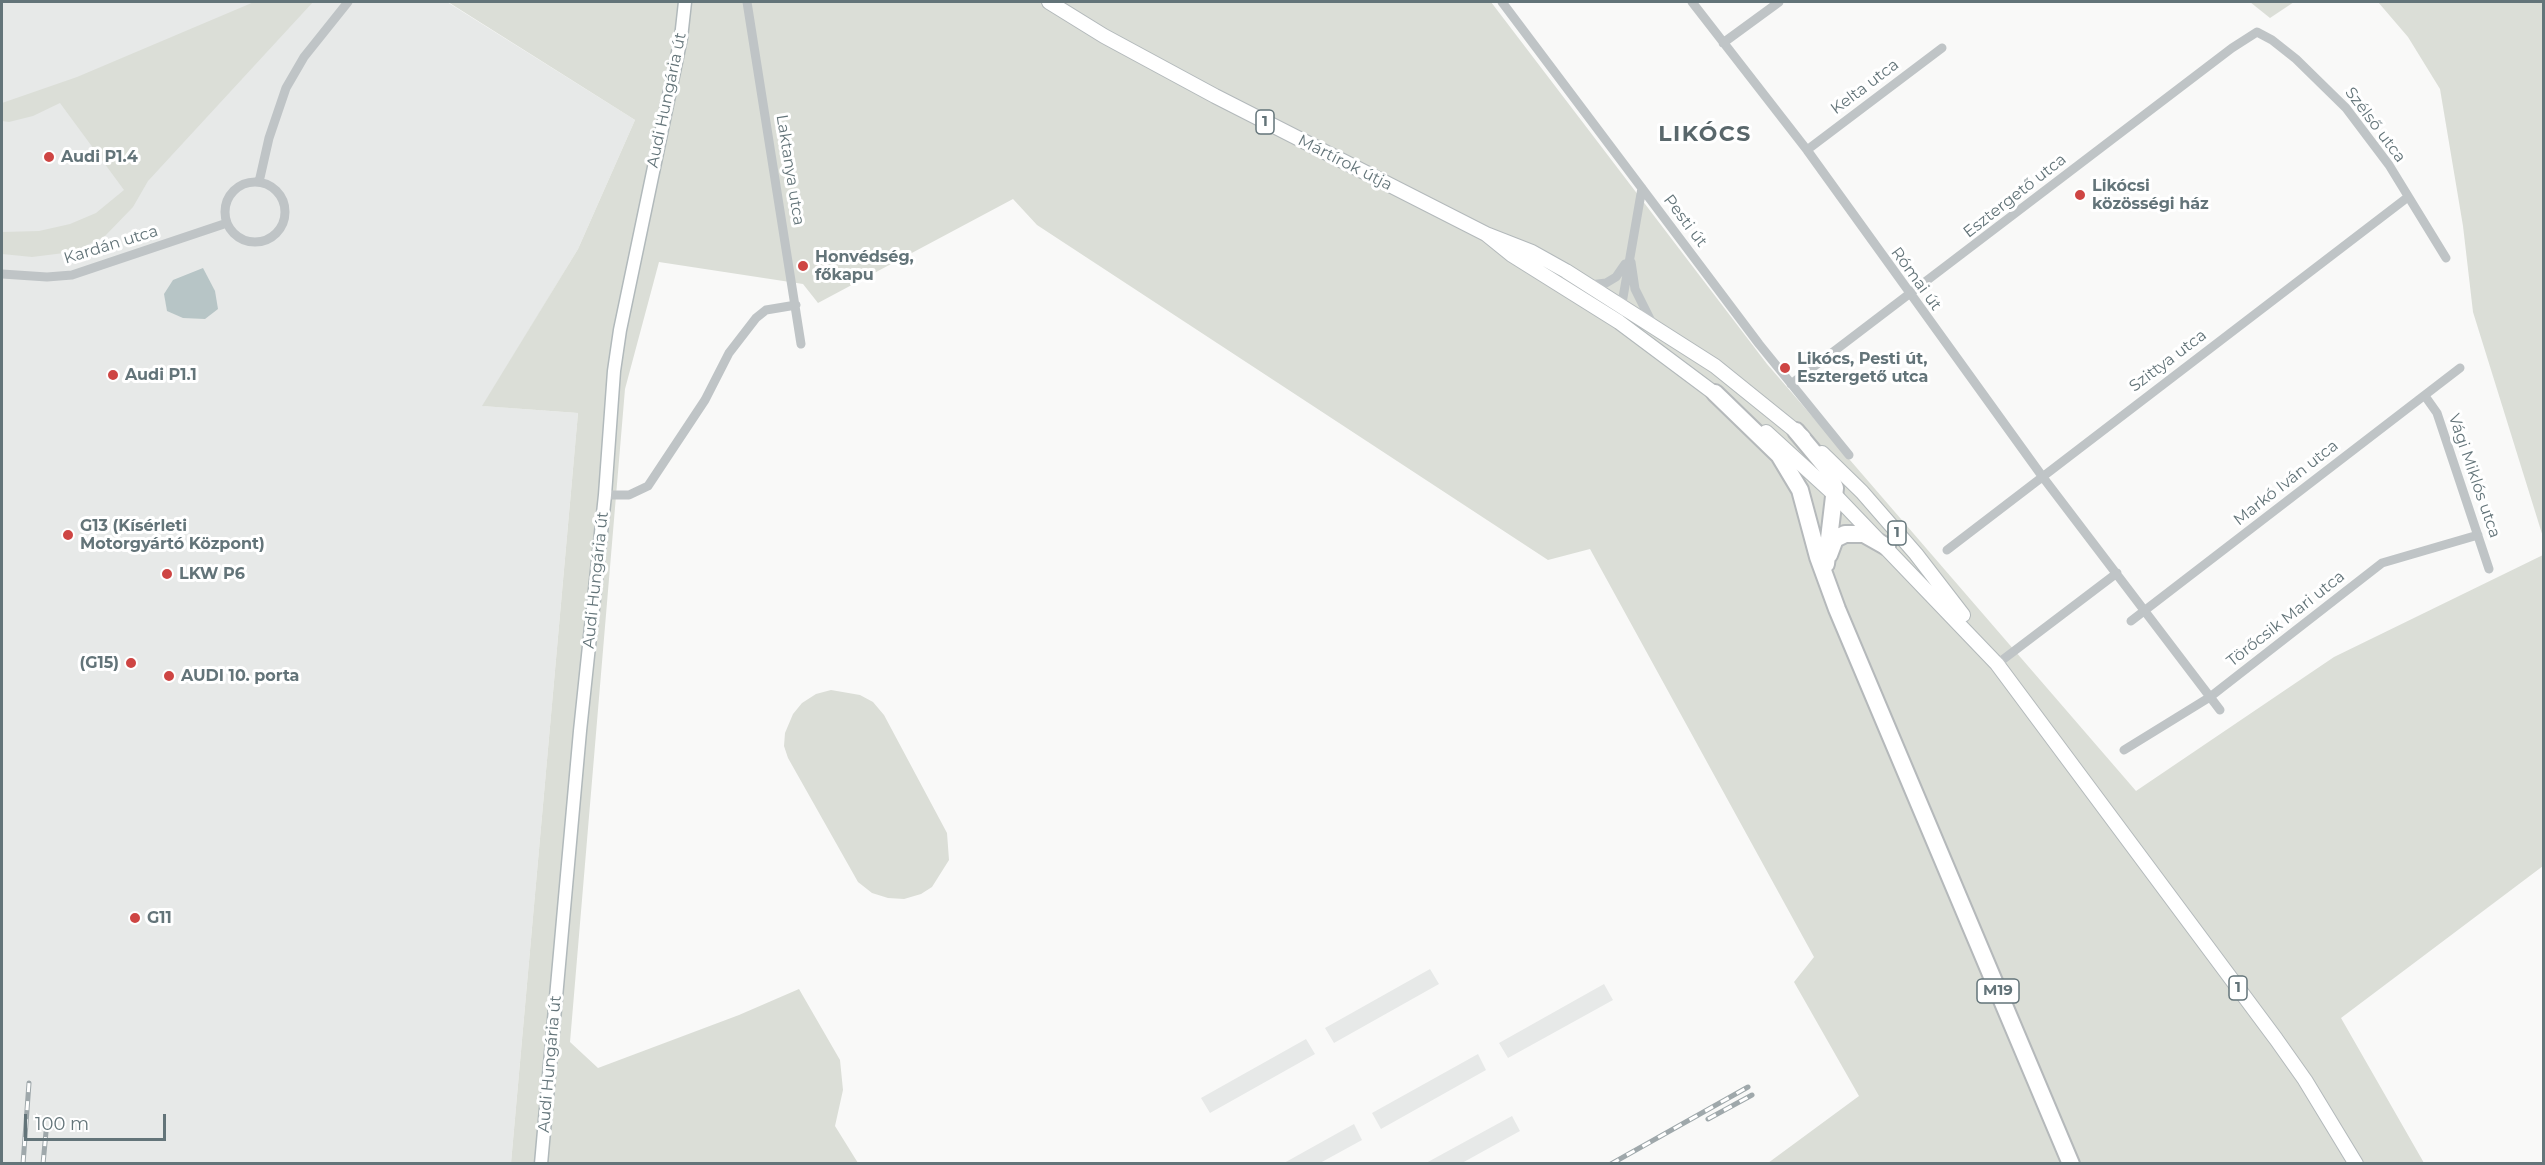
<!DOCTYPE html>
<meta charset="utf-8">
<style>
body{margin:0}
#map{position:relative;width:2545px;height:1165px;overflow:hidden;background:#f9f9f8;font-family:Montserrat,sans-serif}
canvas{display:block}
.frame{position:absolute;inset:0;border:3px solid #637479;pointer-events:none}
.scale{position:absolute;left:24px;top:1114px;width:142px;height:27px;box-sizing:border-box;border:3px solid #637479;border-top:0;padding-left:8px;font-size:18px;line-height:21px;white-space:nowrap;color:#637479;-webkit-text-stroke:4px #fff;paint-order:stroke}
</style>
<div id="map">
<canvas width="2545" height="1165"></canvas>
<div class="frame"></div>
<div class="scale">100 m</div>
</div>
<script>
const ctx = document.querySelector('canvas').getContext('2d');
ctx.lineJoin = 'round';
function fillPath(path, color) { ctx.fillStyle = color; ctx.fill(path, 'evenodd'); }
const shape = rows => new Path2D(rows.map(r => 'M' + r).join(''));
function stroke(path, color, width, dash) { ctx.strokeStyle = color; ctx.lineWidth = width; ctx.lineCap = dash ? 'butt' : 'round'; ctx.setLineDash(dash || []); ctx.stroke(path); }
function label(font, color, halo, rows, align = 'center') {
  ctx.font = font + ' Montserrat,sans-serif'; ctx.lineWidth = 6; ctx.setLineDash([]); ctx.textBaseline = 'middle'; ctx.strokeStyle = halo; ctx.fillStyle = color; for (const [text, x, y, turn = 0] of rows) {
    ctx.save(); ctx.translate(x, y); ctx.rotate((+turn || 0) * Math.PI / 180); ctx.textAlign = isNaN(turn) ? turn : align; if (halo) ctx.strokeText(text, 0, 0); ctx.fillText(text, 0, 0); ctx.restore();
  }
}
fillPath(shape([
 [2,2,447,2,635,120,578,249,483,406,578,413,511,1163,2,1164],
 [1430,969,1439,984,1334,1043,1325,1028],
 [1604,984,1613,1000,1508,1058,1499,1043],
 [1306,1039,1315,1054,1210,1113,1201,1098],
 [1478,1054,1486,1070,1381,1129,1372,1113],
 [1512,1116,1520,1131,1462,1163,1426,1163],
 [1354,1124,1362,1140,1320,1163,1284,1163]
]), '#e7e9e8');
fillPath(shape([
 [254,2,313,2,148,181,133,207,104,237,72,252,32,257,2,254,2,232,39,231,70,224,96,213,124,190,60,103,33,116,9,122,2,121,2,103,77,77],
 [448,2,1491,2,1767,364,2136,791,2334,657,2543,555,2543,866,2341,1018,2424,1163,1768,1163,1859,1096,1794,982,1814,957,1590,549,1548,560,1037,225,1013,199,818,303,803,284,659,262,625,389,570,1042,598,1068,739,1015,799,989,840,1060,843,1090,835,1126,858,1163,511,1163,578,413,482,406,578,249,635,120],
 [2250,2,2294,2,2270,18],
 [2378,2,2543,2,2543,537,2473,312,2463,226,2440,89,2408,37],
 [831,690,860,695,873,702,884,715,947,833,949,860,932,887,921,894,904,899,888,898,872,893,858,882,788,758,784,746,785,733,793,714,802,703,816,694]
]), '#dbded7');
fillPath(shape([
 [203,268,215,291,218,309,205,319,183,318,167,311,164,294,173,280]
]), '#b7c5c6');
const secondary = shape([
 [541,1164,580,731,605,495,614,371,620,330,681,38,685,2]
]);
const primary = shape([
 [1049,2,1104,36,1215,96,1486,234,1532,252,1566,271,1715,366,1803,437],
 [1486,234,1512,255,1619,322,1722,399],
 [1766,432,1835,495,1997,664,2276,1039,2305,1080,2356,1164],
 [1822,453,1862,492,1916,554,1963,615]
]);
const highway = shape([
 [1715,393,1779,455,1800,490,1818,557,1837,609,2071,1164],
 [1796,431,1826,467,1835,488,1826,564],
 [1829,555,1835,539,1845,534,1864,534,1887,547]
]);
stroke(secondary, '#b1b9bb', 15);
stroke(primary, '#b3b9bb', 16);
stroke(highway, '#b5b9bb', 20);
stroke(shape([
 [747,2,801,344],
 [1502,2,1759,344,1849,455],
 [1692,2,1807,150,2042,476,2220,710],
 [1723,43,1779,2],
 [1807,150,1942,48],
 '225 212a30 30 0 1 1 60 0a30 30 0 1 1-60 0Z',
 [259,182,269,138,286,88,304,57,348,2],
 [1631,262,1635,289,1653,325],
 [2,274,47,277,72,275,227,223],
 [1590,285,1606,283,1616,277,1625,264],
 [1621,309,1642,188],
 [1791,384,2232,48,2257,32,2272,40,2296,59,2346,108,2389,165,2446,258],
 [2425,396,2437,413,2489,569],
 [605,495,629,495,648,486,705,400,729,353,756,318,766,310,796,305],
 [1947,550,2408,197],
 [2131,621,2460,368],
 [1997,664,2117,573],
 [2124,750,2210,697,2382,563,2478,535]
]), '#bfc4c6', 9);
stroke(secondary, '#fff', 12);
stroke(primary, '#fff', 14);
stroke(highway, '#fff', 16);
const rail = shape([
 [1708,1119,1752,1095],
 [23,1164,29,1083],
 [43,1164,46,1132],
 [1611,1164,1748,1087]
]);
stroke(rail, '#9fa8ab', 5);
stroke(rail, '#fff', 3, [9]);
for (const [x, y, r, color] of [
 [49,157,6,"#ce4543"],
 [2080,195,6,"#ce4543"],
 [803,266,6,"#ce4543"],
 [1785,368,6,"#ce4543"],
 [113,375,6,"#ce4543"],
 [68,535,6,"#ce4543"],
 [167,574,6,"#ce4543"],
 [131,663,6,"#ce4543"],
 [169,676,6,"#ce4543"],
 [135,918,6,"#ce4543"]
]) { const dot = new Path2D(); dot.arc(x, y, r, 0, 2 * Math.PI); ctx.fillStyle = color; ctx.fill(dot); stroke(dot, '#fff', 2); }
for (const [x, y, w] of [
 [1265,122,18],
 [1897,533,18],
 [2238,988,18],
 [1998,991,42]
]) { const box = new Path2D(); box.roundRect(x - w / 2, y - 12, w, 24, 4.5); ctx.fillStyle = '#fff'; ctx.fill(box); stroke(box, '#637479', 1.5); }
label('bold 15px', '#637479', null, [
 ["1",1265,122],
 ["1",1897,533],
 ["1",2238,988],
 ["M19",1998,991]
]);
label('16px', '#637479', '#fff', [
 ["Kelta utca",1865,87,-37],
 ["Audi Hungária út",667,100,-78],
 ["Szélső utca",2375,125,53],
 ["Mártírok útja",1345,163,27],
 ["Laktanya utca",790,170,81],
 ["Esztergető utca",2015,196,-38],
 ["Pesti út",1685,221,53],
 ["Kardán utca",111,245,-17],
 ["Római út",1916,279,54],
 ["Szittya utca",2168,361,-37],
 ["Vági Miklós utca",2474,476,71],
 ["Markó Iván utca",2286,483,-38],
 ["Audi Hungária út",596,580,-84],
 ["Törőcsik Mari utca",2286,619,-38],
 ["Audi Hungária út",550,1064,-85]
]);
label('bold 16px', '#637479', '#fff', [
 ["Audi P1.4",61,157],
 ["Likócsi",2092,186],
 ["közösségi ház",2092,204],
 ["Honvédség,",815,257],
 ["főkapu",815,275],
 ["Likócs, Pesti út,",1797,359],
 ["Esztergető utca",1797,377],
 ["Audi P1.1",125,375],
 ["G13 (Kísérleti",80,526],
 ["Motorgyártó Központ)",80,544],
 ["LKW P6",179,574],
 ["(G15)",119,663,"right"],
 ["AUDI 10. porta",181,676],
 ["G11",147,918]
], 'left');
ctx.letterSpacing = '1.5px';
label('bold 22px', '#59676b', '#fff', [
 ["LIKÓCS",1705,135]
]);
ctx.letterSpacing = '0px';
</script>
